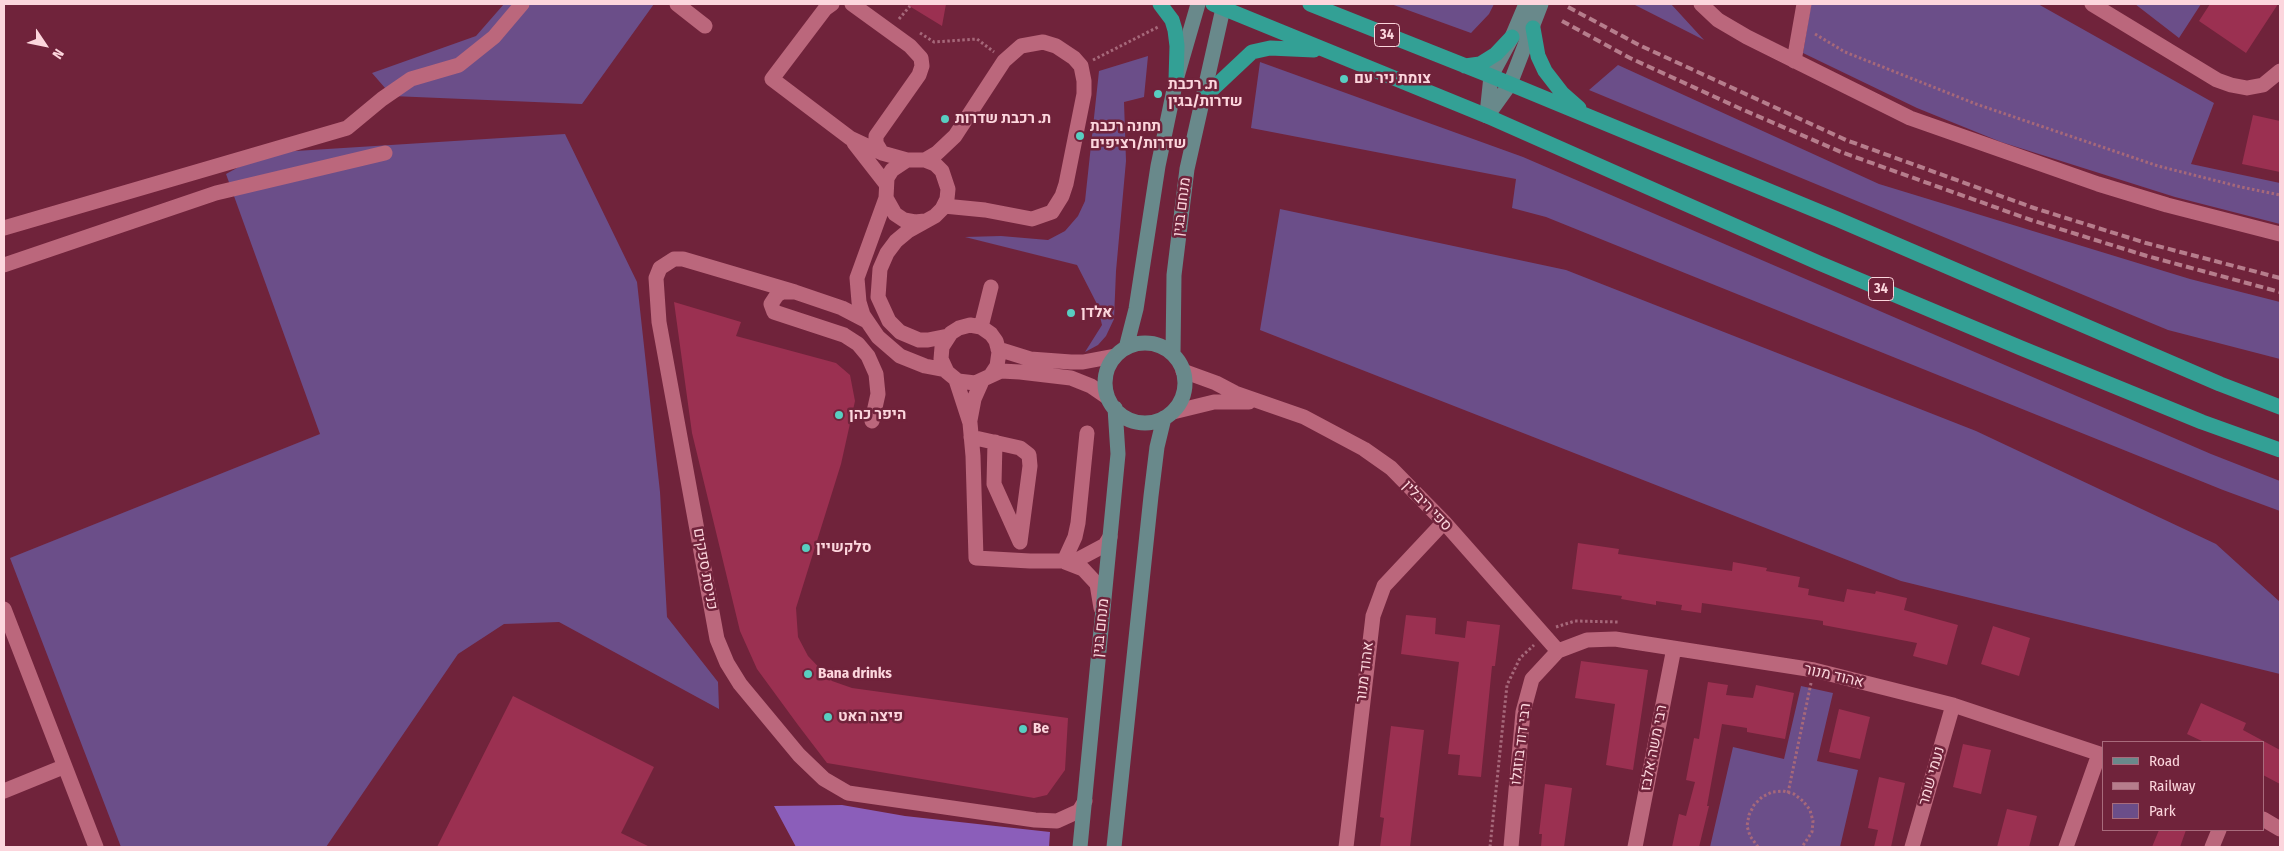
<!DOCTYPE html>
<meta charset="utf-8">
<style>
body{margin:0}
#map{position:relative;width:2284px;height:851px;overflow:hidden;background:#70233b;font-family:"Fira Sans Condensed",sans-serif}
canvas{display:block}
.frame{position:absolute;inset:0;border:5px solid #fcd6dd;pointer-events:none}
.legend{position:absolute;left:2102px;top:741px;width:162px;height:90px;box-sizing:border-box;background:#70233b;border:1px solid #a86b7c;margin:0;padding:6px 9px;list-style:none;font-size:15px;color:#fcd6dd}
.legend li{display:flex;align-items:center;gap:10px;height:25px}
.legend b{width:25px;border:1px solid #a86b7c}
.north{position:absolute;left:20px;top:20px;width:50px;height:50px;-webkit-text-stroke:4px #70233b;paint-order:stroke;rotate:124deg;font-size:14px;font-weight:700;line-height:20px;text-align:center;color:#fcd6dd}
.north::after{content:'';display:block;margin:auto;width:18px;height:22px;background:#fcd6dd;clip-path:polygon(50% 0,100% 100%,50% 72%,0 100%)}
</style>
<div id="map">
<canvas width="2284" height="851"></canvas>
<div class="frame"></div>
<ul class="legend">
<li><b style="height:6px;background:#69898b"></b>Road</li>
<li><b style="height:6px;background:#b67d8c"></b>Railway</li>
<li><b style="height:14px;background:#6b4e89"></b>Park</li>
</ul>
<div class="north">N</div>
</div>
<script>
const ctx = document.querySelector('canvas').getContext('2d');
ctx.lineJoin = 'round';
function fillPath(path, color) { ctx.fillStyle = color; ctx.fill(path, 'evenodd'); }
const shape = rows => new Path2D(rows.map(r => 'M' + r).join(''));
function stroke(path, color, width, dash) { ctx.strokeStyle = color; ctx.lineWidth = width; ctx.lineCap = dash ? 'butt' : 'round'; ctx.setLineDash(dash || []); ctx.stroke(path); }
function label(font, color, halo, rows, align = 'center') {
  ctx.font = font + ' "Fira Sans Condensed",Heebo,sans-serif'; ctx.lineWidth = 5; ctx.setLineDash([]); ctx.textBaseline = 'middle'; ctx.strokeStyle = halo; ctx.fillStyle = color; for (const [text, x, y, turn = 0] of rows) {
    ctx.save(); ctx.translate(x, y); ctx.rotate((+turn || 0) * Math.PI / 180); ctx.textAlign = isNaN(turn) ? turn : align; if (halo) ctx.strokeText(text, 0, 0); ctx.fillText(text, 0, 0); ctx.restore();
  }
}
fillPath(shape([
 [504,4,654,4,582,104,392,96,372,73,476,36],
 [1391,4,1494,4,1489,14,1471,33],
 [1633,4,1671,4,1704,40],
 [1811,4,2038,4,2214,103,2191,164,2280,183,2280,224,2175,197,2001,142,1917,108,1803,53],
 [2135,4,2201,4,2179,38],
 [1148,56,1144,97,1124,102,1126,161,1116,271,1114,319,1106,336,1098,345,1085,352,1102,325,1097,304,1077,265,965,237,1001,236,1048,240,1065,231,1078,216,1085,201,1099,71],
 [1260,62,1523,157,2211,454,2280,481,2280,511,2223,490,1546,217,1512,208,1516,179,1251,128],
 [1618,65,1879,184,2190,279,2280,302,2280,359,2168,330,1589,90],
 [565,134,637,282,660,492,667,617,718,682,719,709,559,622,504,624,458,654,326,847,121,847,10,558,320,434,226,174,264,153],
 [1280,209,1566,270,1976,431,2216,544,2280,602,2280,674,1901,581,1260,330],
 [1801,686,1833,693,1817,761,1858,770,1840,847,1710,847,1733,747,1784,759]
]), '#6b4e89');
fillPath(shape([
 [842,805,905,816,1050,832,1049,847,796,847,774,806]
]), '#8b5eba');
fillPath(shape([
 [906,4,946,4,942,26],
 [2210,4,2278,4,2246,53,2199,21],
 [2253,115,2280,121,2280,172,2242,164],
 [674,302,741,322,736,336,836,363,850,375,855,401,841,464,796,608,798,637,808,656,832,681,852,688,1068,718,1065,770,1047,795,1034,798,827,763,798,725,757,669,740,631,692,433],
 [1578,543,1619,549,1618,554,1732,571,1733,562,1767,568,1766,571,1800,577,1798,587,1809,589,1808,595,1844,602,1847,589,1875,594,1876,591,1907,598,1904,610,1958,625,1947,665,1913,656,1917,643,1823,625,1823,621,1702,603,1701,613,1681,610,1682,605,1656,601,1656,605,1621,599,1622,596,1572,589],
 [1406,615,1436,618,1435,634,1465,638,1467,621,1500,625,1495,666,1492,666,1481,777,1458,775,1460,755,1448,754,1459,662,1401,654],
 [1993,626,2030,638,2019,676,1981,664],
 [1581,661,1648,670,1633,770,1606,765,1615,704,1575,698],
 [1708,682,1728,685,1726,695,1753,698,1756,685,1794,693,1785,739,1747,732,1747,728,1722,724,1707,806,1709,806,1699,847,1672,847,1679,814,1686,816,1695,782,1686,780,1694,738,1699,739],
 [513,696,654,767,621,833,650,847,437,847],
 [2201,703,2246,723,2243,730,2280,750,2280,784,2263,775,2263,742,2204,742,2187,734],
 [1839,709,1870,717,1860,759,1829,752],
 [1391,726,1424,730,1410,847,1380,847,1384,818,1380,817],
 [1963,744,1991,750,1981,794,1953,787],
 [1879,777,1905,783,1891,847,1874,847,1878,830,1868,828],
 [1545,784,1572,788,1564,847,1541,847,1542,834,1539,834],
 [2007,809,2037,816,2029,847,1997,847],
 [2159,830,2186,830,2180,847,2152,847]
]), '#9b3051');
stroke(shape([
 [899,19,910,6],
 [920,33,934,42,977,39,994,52],
 [1815,34,1845,52,1976,104,2158,166,2241,187,2280,195],
 [1093,60,1158,27],
 [1556,627,1575,621,1618,622],
 [1788,793,1811,683],
 [1490,847,1507,685,1520,658,1534,645],
 [1758,847,1750,836,1747,826,1749,815,1754,805,1762,797,1772,792,1783,791,1794,794,1803,801,1810,810,1813,821,1812,832,1802,847]
]), '#a6687a', 3, [2.5, 2.5]);
stroke(shape([
 [677,4,705,26],
 [832,4,825,9,772,79,850,138,882,153,907,160],
 [852,4,910,46,921,58,922,66,919,75,876,136,876,143,882,153],
 [1701,4,1718,20,1747,37,1910,118,2098,184,2167,205,2280,234],
 [2092,4,2217,80,2231,85,2247,88,2263,85,2280,71],
 [1794,61,1804,4],
 [854,143,886,184],
 [925,160,937,153,955,136,1004,61,1021,46,1043,42,1056,46,1074,58,1081,66,1084,81,1084,94,1066,184,1062,196,1052,212,1032,219,985,210,944,206],
 [886,198,857,278,859,302,863,315,878,337,900,356,925,366,946,370],
 [925,221,915,222,904,220,895,214,886,198,887,178,892,170,907,160,925,160,935,164,942,171,948,189,947,199,942,209,935,216,908,231,896,241,887,253,880,269,878,297,889,321,900,332,919,340,928,340,948,336],
 [4,228,347,128,382,99,411,79,459,65,494,37,522,4],
 [4,265,216,193,385,153],
 [794,292,782,292,777,295,771,304,774,312,844,335,858,344,868,356,876,374,878,394,872,421],
 [865,320,842,308,795,292,683,259,674,259,660,268,656,278,659,322,717,639,727,663,740,684,799,755,824,779,848,793,1035,820,1057,821,1079,811,1085,801],
 [981,327,991,287],
 [998,349,1030,359,1071,362,1083,362,1115,356],
 [1183,371,1216,383,1235,393,1304,417,1364,449,1391,468,1444,522,1558,651],
 [991,375,997,366,999,352,996,341,991,334,981,327,970,325,959,328,951,333,942,347,941,359,947,372,958,381,975,383,1001,371,1020,372,1071,378,1091,386,1107,397],
 [956,380,970,423,973,456,976,558,1030,561,1075,561,1105,545,1110,537],
 [1173,412,1214,402,1249,402],
 [970,420,974,399,982,381],
 [971,437,1020,448,1029,455,1030,466,1020,542],
 [995,442,994,484,1020,542],
 [1064,561,1075,537,1078,523,1087,433],
 [1065,562,1083,569,1097,584,1101,608],
 [4,609,96,847],
 [4,791,63,767],
 [2263,819,2280,829],
 [1346,847,1373,616,1384,586,1444,522],
 [1511,847,1523,712,1532,679,1558,651,1587,640,1615,639,1814,670,1953,705,2103,755],
 [1635,847,1674,648],
 [1912,847,1953,705],
 [2066,847,2099,754],
 [2212,847,2219,830]
]), '#bb677c', 15);
stroke(shape([
 [1487,114,1491,76,1512,37,1526,4],
 [1487,116,1510,84,1541,4],
 '1105 383a40 40 0 1 1 80 0a40 40 0 1 1-80 0Z',
 [1126,348,1136,309,1158,166,1176,80,1198,4],
 [1173,354,1174,275,1187,169,1224,4],
 [1080,847,1118,454,1115,408],
 [1114,847,1151,496,1157,447,1164,418]
]), '#69898b', 15);
stroke(shape([
 [1160,4,1172,20,1175,30,1177,46,1176,80],
 [1213,4,1487,116,1819,263,2021,348,2202,422,2280,450],
 [1310,4,1491,76,1837,219,2220,384,2280,407],
 [1533,28,1538,56,1545,71,1562,93,1579,108],
 [1465,66,1480,64,1496,54,1512,37],
 [1202,99,1252,52,1270,48,1314,50]
]), '#33a095', 15);
stroke(shape([
 [1568,7,1639,45,1846,140,2034,208,2146,243,2280,278],
 [1562,21,1630,58,1739,108,1841,152,2031,220,2147,256,2280,292]
]), '#b67d8c', 4, [8, 4]);
for (const [x, y, r, color] of [
 [1344,79,5,"#58cec1"],
 [1158,94,5,"#58cec1"],
 [945,119,5,"#58cec1"],
 [1080,136,5,"#58cec1"],
 [1071,313,5,"#58cec1"],
 [839,415,5,"#58cec1"],
 [806,548,5,"#58cec1"],
 [808,674,5,"#58cec1"],
 [828,717,5,"#58cec1"],
 [1023,729,5,"#58cec1"]
]) { const dot = new Path2D(); dot.arc(x, y, r, 0, 2 * Math.PI); ctx.fillStyle = color; ctx.fill(dot); stroke(dot, '#70233b', 2); }
for (const [x, y, w] of [
 [1387,35,25],
 [1881,289,25]
]) { const box = new Path2D(); box.roundRect(x - w / 2, y - 11.5, w, 23, 4); ctx.fillStyle = '#70233b'; ctx.fill(box); stroke(box, '#fcd6dd', 1); }
label('bold 14px', '#fcd6dd', null, [
 ["34",1387,35],
 ["34",1881,289]
]);
label('bold 15px', '#fcd6dd', '#70233b', [
 ["צומת ניר עם",1354,79],
 ["ת. רכבת",1168,85],
 ["שדרות/בגין",1168,102],
 ["ת. רכבת שדרות",955,119],
 ["תחנה רכבת",1090,127],
 ["שדרות/רציפים",1090,144],
 ["אלדן",1081,313],
 ["היפר כהן",849,415],
 ["סלקשיין",816,548],
 ["Bana drinks",818,674],
 ["פיצה האט",838,717],
 ["Be",1033,729]
], 'left');
label('15px', '#fcd6dd', '#70233b', [
 ["מנחם בגין",1182,207,-83],
 ["ספי ריבלין",1427,506,46],
 ["כניסת ספקים",705,569,80],
 ["מנחם בגין",1101,628,-84],
 ["אהוד מנור",1365,672,-83],
 ["אהוד מנור",1834,676,13],
 ["רבי דוד בוזגלו",1521,744,-83],
 ["רבי משה אלבז",1654,748,-79],
 ["נעמי שמר",1932,776,-74]
]);
</script>
